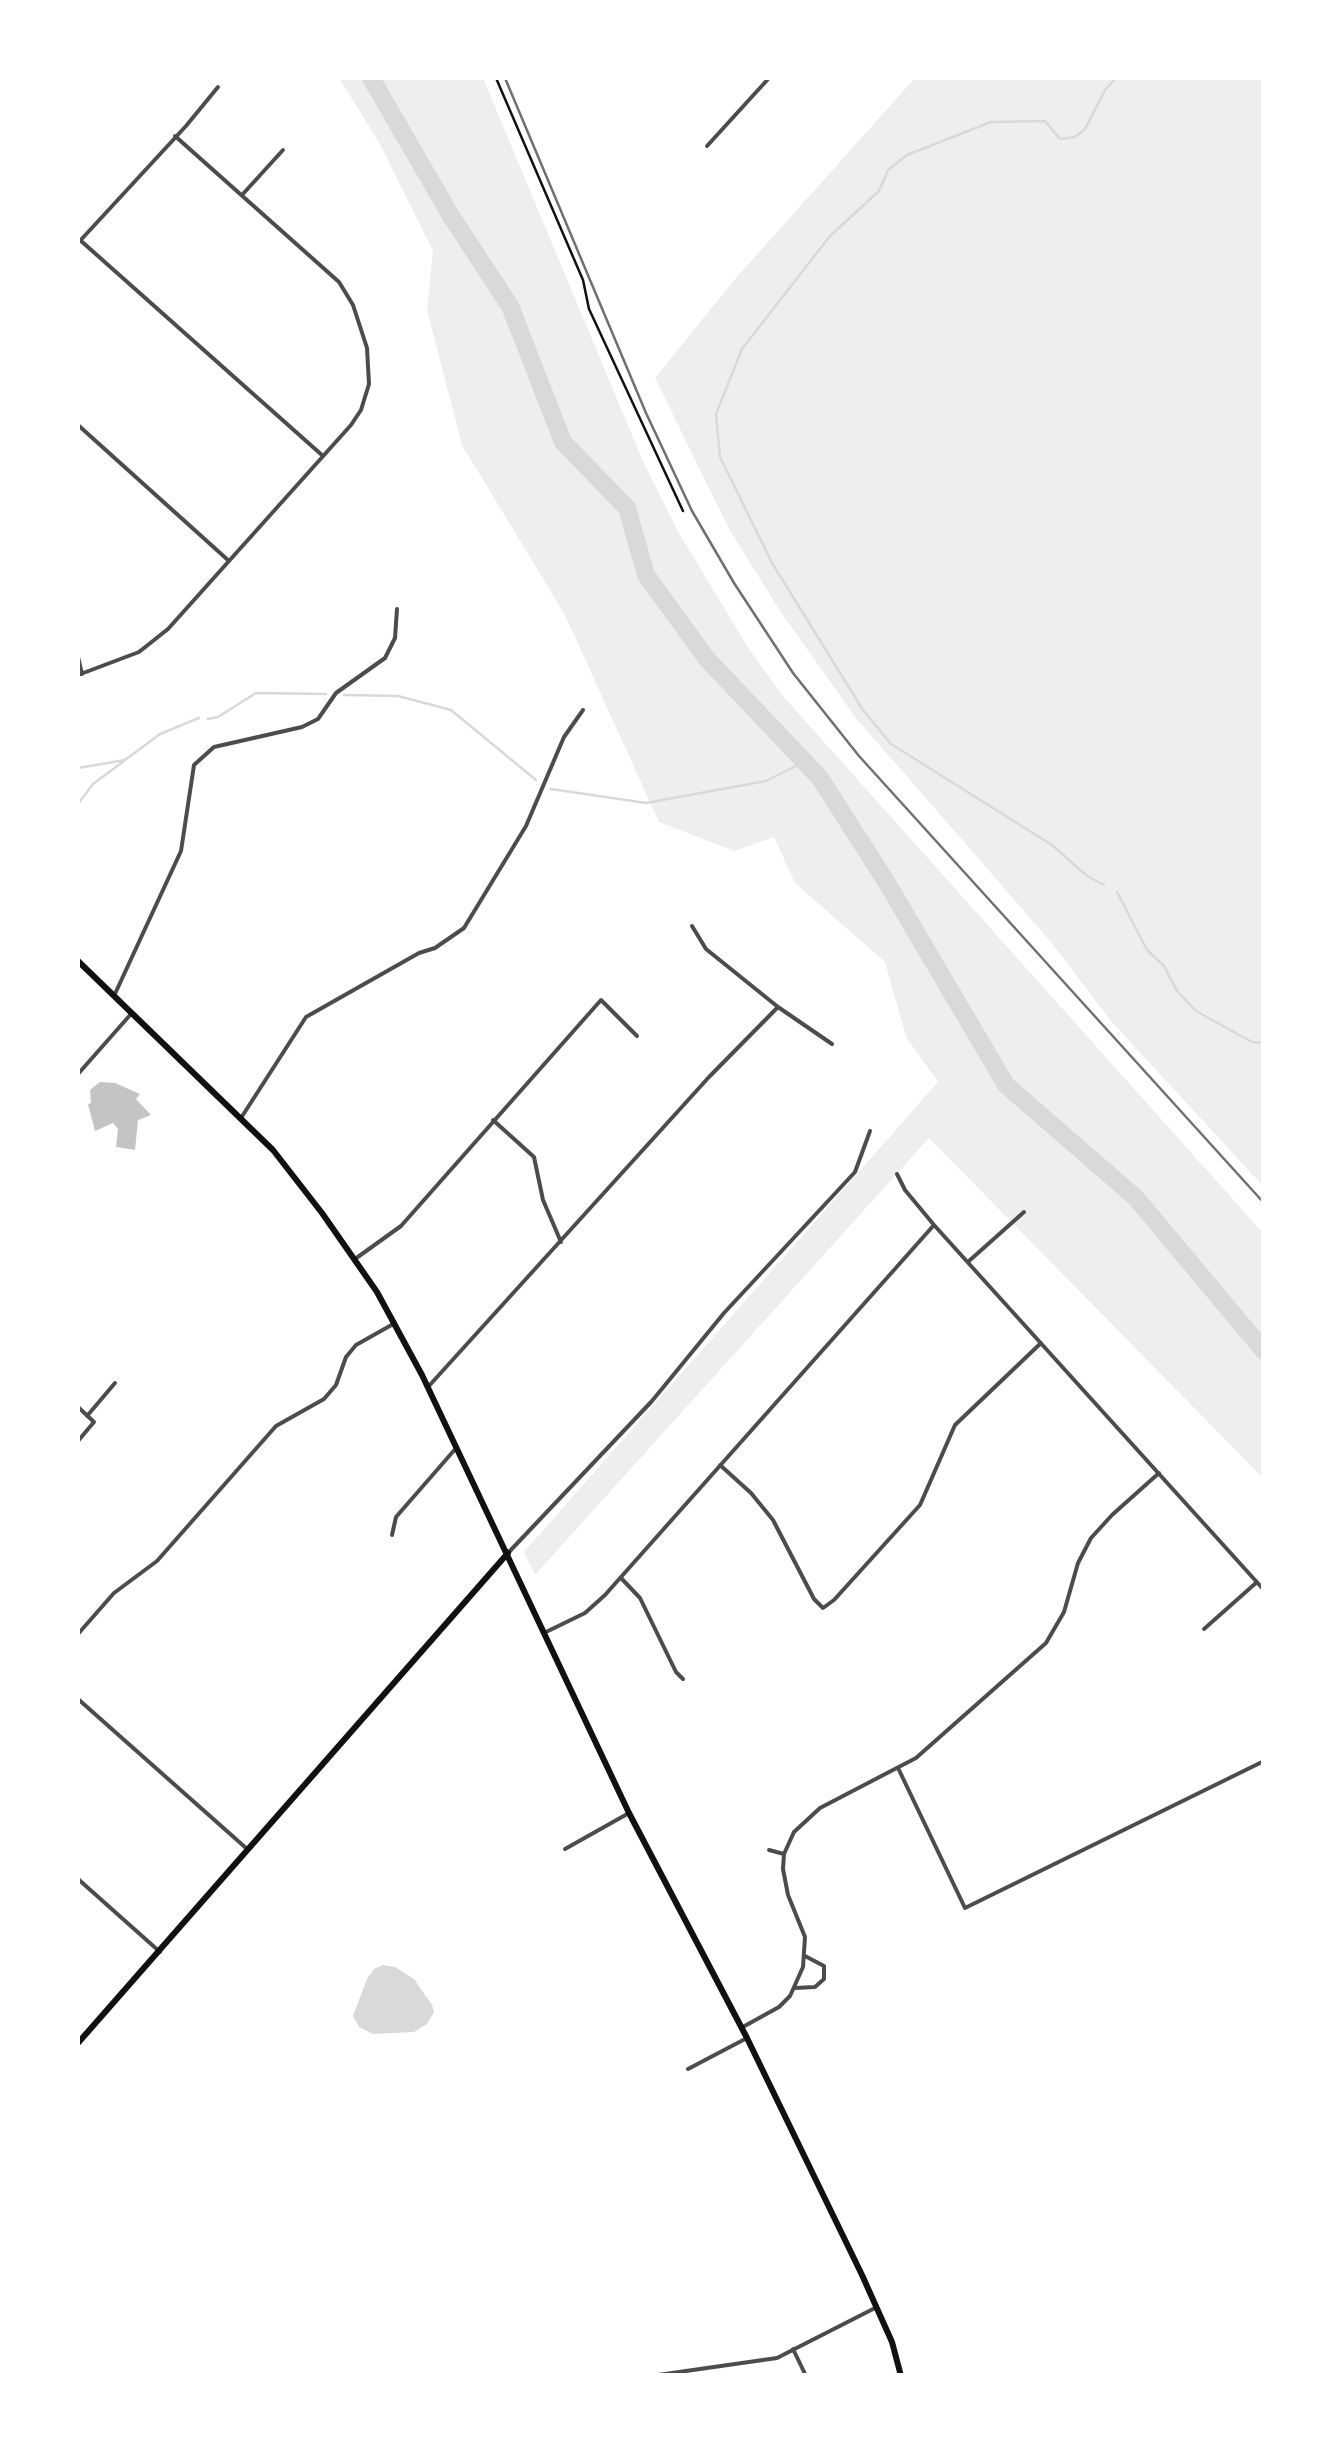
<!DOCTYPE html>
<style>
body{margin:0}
#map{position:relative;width:1341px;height:2453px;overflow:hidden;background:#fff;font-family:Inter,sans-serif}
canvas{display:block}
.frame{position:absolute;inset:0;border:80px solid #fff;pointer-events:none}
</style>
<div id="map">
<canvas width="1341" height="2453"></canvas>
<div class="frame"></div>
</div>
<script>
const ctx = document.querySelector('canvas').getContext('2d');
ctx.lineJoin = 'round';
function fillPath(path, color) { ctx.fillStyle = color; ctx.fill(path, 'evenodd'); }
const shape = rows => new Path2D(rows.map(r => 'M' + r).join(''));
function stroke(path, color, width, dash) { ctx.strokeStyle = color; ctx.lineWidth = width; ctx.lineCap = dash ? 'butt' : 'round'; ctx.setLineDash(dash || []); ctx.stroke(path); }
fillPath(shape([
 [339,78,483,78,642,459,680,535,749,649,782,695,1263,1233,1263,1478,929,1138,535,1575,524,1552,938,1082,906,1037,885,962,795,883,774,837,734,851,659,822,565,615,462,445,427,310,433,251,380,144],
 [915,78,1263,78,1263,1186,1111,1021,1051,942,856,718,780,611,729,529,655,378,735,279]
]), '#eee');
fillPath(shape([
 [383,1965,395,1967,414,1979,432,2005,434,2012,427,2024,414,2032,373,2034,359,2027,353,2016,367,1979,374,1969]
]), '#d9d9d9');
stroke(shape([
 [344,695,398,696,451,710,536,780],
 [208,719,218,717,256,693,326,694],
 [78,768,125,760,160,734,199,718],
 [551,789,646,803,766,781,804,762],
 [78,804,93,784,124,761],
 [1104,885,1087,876,1052,845,891,744,863,710,772,563,720,457,716,414,742,349,830,236,879,191,888,170,907,155,991,122,1045,121,1060,139,1075,137,1085,129,1105,90,1116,78],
 [1117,892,1147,950,1164,966,1177,991,1196,1011,1252,1042,1264,1043]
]), '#d9d9d9', 2.5);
stroke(shape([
 [371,78,451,216,510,306,563,442,627,508,646,575,707,659,820,778,887,883,1006,1085,1136,1198,1264,1351]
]), '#d9d9d9', 18);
fillPath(shape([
 [100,1082,115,1083,140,1094,136,1099,151,1115,138,1120,135,1150,116,1147,118,1129,113,1123,95,1131,88,1104,91,1103,90,1090]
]), '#c4c4c4');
stroke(shape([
 [496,78,583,280,589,309,683,511]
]), '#111', 2.5);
stroke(shape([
 [707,146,769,78],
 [242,195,283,150],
 [80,240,323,456],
 [78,243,186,126,218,87],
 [78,425,229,561],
 [78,657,82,674],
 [78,675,139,652,168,629,351,425,361,410,369,384,367,348,353,305,339,282,175,136],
 [692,926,706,949,778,1007,832,1044],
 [114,996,181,851,194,765,214,747,302,727,318,719,336,693,385,658,395,638,397,609],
 [78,1074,131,1014],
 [241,1118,306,1017,419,953,435,948,464,928,526,826,564,737,583,710],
 [493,1120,534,1157,543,1200,561,1242],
 [897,1174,905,1190,934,1225,1264,1590],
 [355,1259,401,1226,601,1000,637,1036],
 [969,1261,1024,1212],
 [428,1387,709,1077,778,1007],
 [78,1407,94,1422,78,1441],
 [87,1416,115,1383],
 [720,1465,751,1493,773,1520,814,1599,823,1608,834,1600,920,1505,955,1425,1041,1343],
 [392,1535,396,1517,457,1447],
 [508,1553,652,1401,724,1313,855,1172,870,1131],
 [621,1578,640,1598,676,1672,683,1679],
 [1204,1629,1257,1582],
 [546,1632,585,1613,605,1595,934,1225],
 [78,1634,114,1593,157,1561,276,1426,324,1399,336,1385,346,1357,356,1345,395,1323],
 [78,1699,246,1848],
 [899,1770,965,1908,1264,1761],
 [565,1849,629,1813],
 [769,1850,784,1854],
 [78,1879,160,1952],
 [795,1988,815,1987,824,1979,824,1966,805,1956],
 [741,2028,779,2007,790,1996,803,1967,805,1937,788,1895,783,1869,784,1854,794,1832,820,1808,916,1758,1046,1643,1064,1612,1078,1563,1091,1538,1112,1515,1159,1473],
 [688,2069,747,2038],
 [793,2349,806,2376],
 [651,2376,777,2358,877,2307]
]), '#4c4c4c', 4);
stroke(shape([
 [78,961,273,1150,322,1213,377,1292,422,1375,629,1813,747,2038,862,2275,892,2342,901,2376],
 [78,2043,508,1553]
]), '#111', 6);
stroke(shape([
 [505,78,646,413,692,511,734,583,793,673,859,756,1264,1203]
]), '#707070', 2.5);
</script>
